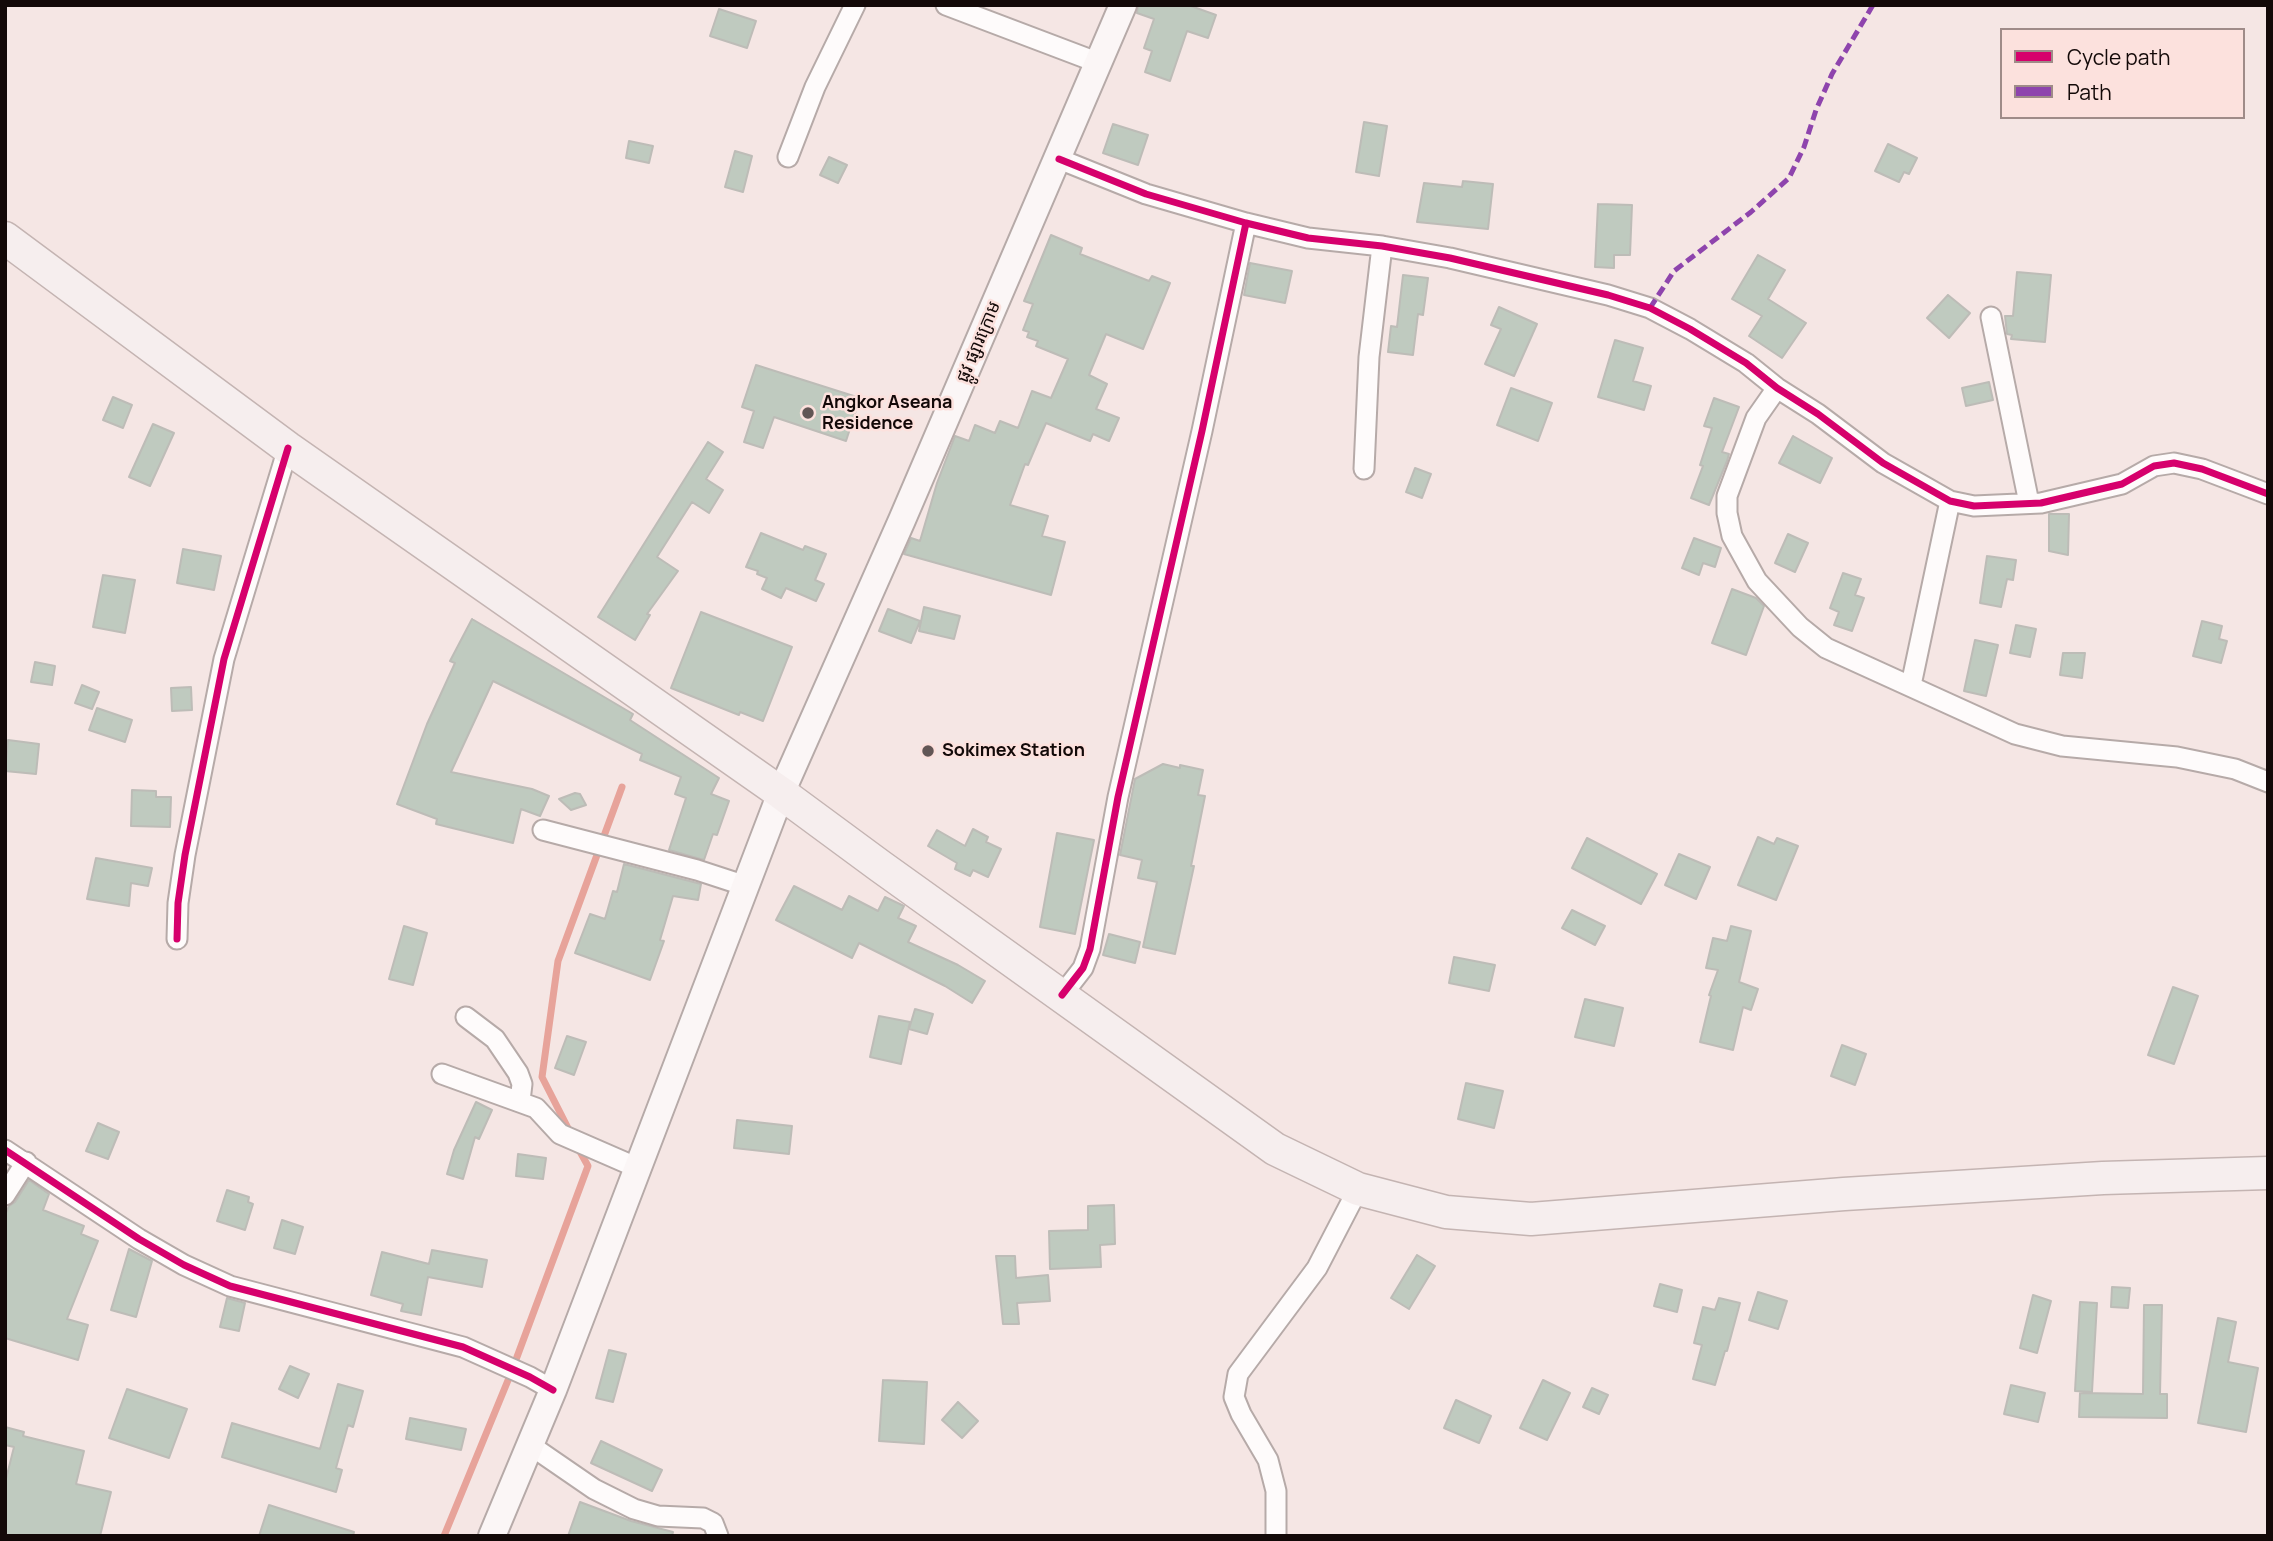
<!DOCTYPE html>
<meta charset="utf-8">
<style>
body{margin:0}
#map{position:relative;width:2273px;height:1541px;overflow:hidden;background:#f5e6e4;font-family:Manrope,sans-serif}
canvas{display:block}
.frame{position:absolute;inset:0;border:7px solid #130908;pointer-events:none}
.legend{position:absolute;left:2000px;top:28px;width:245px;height:91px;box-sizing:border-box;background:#fce1dd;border:2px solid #9f8b88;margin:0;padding:9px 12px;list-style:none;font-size:21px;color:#130908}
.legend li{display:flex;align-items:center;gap:14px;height:35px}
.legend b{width:35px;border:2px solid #9f8b88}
</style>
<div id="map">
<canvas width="2273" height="1541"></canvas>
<div class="frame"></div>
<ul class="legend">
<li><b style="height:9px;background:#d6006c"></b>Cycle path</li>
<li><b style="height:9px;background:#8e44ad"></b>Path</li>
</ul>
</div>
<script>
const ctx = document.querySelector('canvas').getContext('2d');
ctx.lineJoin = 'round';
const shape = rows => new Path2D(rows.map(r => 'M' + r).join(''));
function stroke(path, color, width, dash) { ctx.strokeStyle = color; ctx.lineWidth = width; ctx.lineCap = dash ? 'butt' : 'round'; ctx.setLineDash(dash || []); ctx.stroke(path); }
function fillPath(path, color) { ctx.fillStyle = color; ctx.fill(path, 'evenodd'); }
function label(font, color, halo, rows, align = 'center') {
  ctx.font = font + ' Manrope,"Noto Sans Khmer",sans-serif'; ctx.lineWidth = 5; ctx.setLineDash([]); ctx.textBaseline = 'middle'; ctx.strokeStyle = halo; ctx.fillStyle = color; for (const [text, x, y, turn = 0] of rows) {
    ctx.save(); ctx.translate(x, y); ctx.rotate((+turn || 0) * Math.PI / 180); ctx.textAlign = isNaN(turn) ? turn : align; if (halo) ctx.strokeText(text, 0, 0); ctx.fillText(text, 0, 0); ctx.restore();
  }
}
stroke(shape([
 [571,1134,542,1077,558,961,622,787],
 [444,1536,511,1373,588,1166,578,1148]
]), '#e7a39a', 7);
const building = shape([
 [1138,5,1188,5,1216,15,1208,38,1187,31,1170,81,1145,72,1152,51,1144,48,1154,19,1137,13,1138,5],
 [719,9,756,21,747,48,710,36,719,9],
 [1364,122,1387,126,1379,176,1356,172,1364,122],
 [1113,124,1148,135,1138,165,1103,153,1113,124],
 [629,141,653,146,649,163,626,158,629,141],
 [1888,144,1917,158,1909,174,1904,172,1899,182,1875,171,1888,144],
 [735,151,752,156,743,192,725,187,735,151],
 [829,157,847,165,838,183,820,175,829,157],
 [1463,181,1493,184,1488,229,1417,222,1424,183,1462,187,1463,181],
 [1598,204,1632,205,1630,255,1614,255,1614,268,1595,267,1598,204],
 [1051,235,1082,248,1080,254,1149,281,1152,276,1170,283,1143,349,1106,334,1089,375,1107,384,1096,409,1119,418,1109,441,1093,434,1090,441,1046,423,1028,465,1025,464,1010,505,1048,516,1042,536,1065,542,1051,595,904,554,911,538,920,541,937,483,955,436,969,441,975,425,995,433,1000,421,1018,428,1032,391,1051,398,1068,359,1036,346,1038,341,1027,337,1029,332,1023,330,1033,304,1024,301,1051,235],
 [1758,255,1785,270,1768,299,1806,323,1782,358,1749,336,1762,316,1732,299,1758,255],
 [1250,263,1292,271,1285,303,1244,295,1250,263],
 [2017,272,2051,275,2045,342,2011,339,2012,335,2007,334,2005,316,2013,316,2017,272],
 [1403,275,1428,278,1423,315,1418,314,1413,355,1388,352,1391,326,1397,327,1403,275],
 [1948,295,1970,313,1949,338,1927,318,1948,295],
 [1499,307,1537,324,1514,376,1485,364,1501,329,1491,325,1499,307],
 [1615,340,1643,348,1633,381,1651,386,1644,410,1598,397,1615,340],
 [756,365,860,398,846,441,774,417,763,448,744,442,754,411,742,407,756,365],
 [1989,382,1993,400,1966,406,1962,388,1989,382],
 [1511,388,1552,403,1538,441,1497,425,1511,388],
 [113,397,132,405,123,428,103,420,113,397],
 [1714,398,1739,407,1722,452,1729,454,1727,461,1709,505,1691,498,1703,466,1700,465,1712,428,1704,426,1714,398],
 [153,424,174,433,150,486,129,477,153,424],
 [1793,436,1832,458,1820,483,1779,463,1793,436],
 [708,442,723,452,706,479,723,490,709,513,692,502,657,557,678,571,647,614,650,615,635,640,598,617,708,442],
 [1415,468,1431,474,1422,498,1406,492,1415,468],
 [2049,514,2069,514,2068,555,2049,551,2049,514],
 [761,533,803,550,805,546,826,554,815,580,824,584,816,601,786,588,781,598,762,589,767,578,757,574,758,571,746,567,761,533],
 [1788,534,1808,543,1795,572,1775,563,1788,534],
 [1694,538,1721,548,1715,567,1703,563,1699,575,1682,568,1694,538],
 [183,549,221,556,214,590,177,583,183,549],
 [1987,556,2016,560,2013,580,2007,579,2001,607,1980,603,1987,556],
 [1843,573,1861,579,1855,595,1864,598,1852,631,1834,625,1839,612,1830,608,1843,573],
 [103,575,135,580,125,633,93,627,103,575],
 [1732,589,1756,598,1764,606,1746,655,1712,643,1732,589],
 [924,607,960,616,954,639,919,631,924,607],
 [888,609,920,621,911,643,879,631,888,609],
 [701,612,792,647,763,721,740,712,739,715,671,688,701,612],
 [472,619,633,714,630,720,719,778,711,794,729,801,717,835,713,834,704,860,669,850,686,798,675,794,681,777,640,760,642,754,493,681,451,772,532,789,549,796,540,816,521,809,513,843,436,824,437,819,397,804,427,724,455,663,450,661,472,619],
 [2202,621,2222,626,2219,639,2227,641,2221,663,2193,656,2202,621],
 [2016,625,2036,629,2030,657,2010,653,2016,625],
 [1975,640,1998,645,1986,696,1964,691,1975,640],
 [2063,653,2085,653,2082,678,2060,675,2063,653],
 [35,662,55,666,52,685,31,682,35,662],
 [82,685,99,692,92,709,75,703,82,685],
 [191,687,192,710,172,711,171,688,191,687],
 [97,708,132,720,125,742,89,730,97,708],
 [8,740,39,744,36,774,5,771,8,740],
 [1163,764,1180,768,1180,765,1203,770,1198,795,1205,796,1191,866,1194,866,1175,954,1143,947,1157,882,1138,878,1142,860,1120,855,1135,779,1163,764],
 [132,790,156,791,156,797,171,797,170,827,131,826,132,790],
 [575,793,580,794,586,805,571,810,559,799,575,793],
 [973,829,988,837,986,842,1001,849,988,877,973,870,970,876,955,869,957,863,928,846,937,830,965,846,973,829],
 [1057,833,1094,840,1075,934,1040,927,1057,833],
 [1758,837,1774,844,1777,838,1798,846,1776,900,1738,885,1758,837],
 [1587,838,1657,874,1641,904,1572,868,1587,838],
 [1679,854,1710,867,1696,899,1665,885,1679,854],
 [96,858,152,868,148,886,131,883,129,906,87,899,96,858],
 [624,864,701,884,698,900,673,896,660,940,664,941,650,980,575,953,590,914,605,919,613,891,617,892,624,864],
 [794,886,842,910,849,896,878,911,885,897,904,906,898,918,916,926,908,942,958,965,985,981,972,1003,945,986,859,943,852,958,776,920,794,886],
 [1572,910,1605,926,1595,945,1562,928,1572,910],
 [404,926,427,933,413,985,389,979,404,926],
 [1731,926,1751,931,1739,982,1758,989,1751,1010,1743,1007,1733,1050,1700,1042,1711,996,1709,995,1718,970,1706,968,1713,938,1727,941,1731,926],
 [1109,934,1140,942,1135,963,1103,955,1109,934],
 [1454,957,1495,965,1489,991,1449,983,1454,957],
 [2173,987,2198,996,2174,1064,2148,1055,2173,987],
 [1585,999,1623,1008,1614,1046,1575,1037,1585,999],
 [915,1009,933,1014,927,1034,909,1029,915,1009],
 [879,1016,910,1022,901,1064,870,1057,879,1016],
 [567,1036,586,1042,574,1075,555,1068,567,1036],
 [1842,1045,1866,1054,1855,1085,1831,1076,1842,1045],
 [1466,1083,1503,1091,1494,1128,1458,1119,1466,1083],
 [476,1102,492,1110,479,1139,475,1137,463,1179,447,1174,454,1150,476,1102],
 [737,1120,792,1126,789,1154,734,1148,737,1120],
 [98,1123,119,1132,108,1159,86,1151,98,1123],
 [518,1154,546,1158,543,1179,516,1176,518,1154],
 [29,1180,49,1194,43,1210,84,1226,81,1234,98,1241,67,1319,88,1325,78,1360,5,1338,5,1215,9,1206,15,1202,29,1180],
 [227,1190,249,1197,248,1202,253,1204,245,1230,217,1221,227,1190],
 [1114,1205,1115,1244,1100,1245,1101,1267,1050,1269,1049,1231,1088,1230,1088,1206,1114,1205],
 [282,1220,303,1227,295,1254,274,1248,282,1220],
 [129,1249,152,1261,136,1317,111,1310,129,1249],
 [432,1250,487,1260,482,1287,428,1277,421,1315,401,1311,403,1304,371,1295,382,1252,429,1264,432,1250],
 [1417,1255,1435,1266,1409,1309,1391,1298,1417,1255],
 [996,1256,1015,1256,1016,1278,1048,1275,1050,1301,1017,1303,1019,1324,1003,1324,996,1256],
 [1660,1284,1682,1290,1677,1312,1654,1306,1660,1284],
 [2112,1287,2130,1288,2128,1308,2111,1307,2112,1287],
 [1758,1292,1787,1301,1778,1329,1749,1320,1758,1292],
 [2033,1295,2051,1301,2037,1353,2020,1348,2033,1295],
 [227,1298,245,1303,239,1331,220,1327,227,1298],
 [1719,1298,1740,1303,1727,1351,1725,1351,1715,1385,1693,1379,1702,1345,1694,1343,1703,1307,1715,1310,1719,1298],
 [2080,1302,2097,1303,2092,1392,2075,1391,2080,1302],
 [2144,1305,2162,1305,2160,1394,2167,1394,2167,1418,2079,1417,2080,1393,2143,1394,2144,1305],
 [2218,1318,2236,1322,2228,1362,2258,1368,2246,1432,2198,1423,2218,1318],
 [609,1350,626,1354,613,1402,596,1398,609,1350],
 [290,1366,309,1374,298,1398,279,1389,290,1366],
 [883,1380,927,1382,924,1444,879,1441,883,1380],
 [1543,1380,1570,1393,1547,1440,1520,1428,1543,1380],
 [338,1384,363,1391,353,1427,348,1425,336,1468,342,1470,336,1492,222,1457,232,1423,320,1449,338,1384],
 [2011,1385,2045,1393,2038,1422,2004,1414,2011,1385],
 [1592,1388,1608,1395,1599,1414,1583,1407,1592,1388],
 [127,1389,187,1409,169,1458,109,1438,127,1389],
 [1456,1400,1491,1416,1479,1443,1444,1428,1456,1400],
 [958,1402,978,1421,962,1438,942,1420,958,1402],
 [410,1418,466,1429,461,1450,406,1439,410,1418],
 [5,1427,24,1432,23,1436,84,1451,76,1484,111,1492,100,1536,5,1536,5,1483,14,1447,5,1445,5,1427],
 [601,1441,662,1470,652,1491,591,1463,601,1441],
 [580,1502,631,1521,673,1532,672,1536,568,1536,580,1502],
 [269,1505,354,1532,353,1536,259,1536,269,1505]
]);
fillPath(building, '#bfcabf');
stroke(building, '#bdbcb7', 2);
const minor = shape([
 [946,5,1099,63],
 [788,157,815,87,855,5],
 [1059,159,1146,194,1246,223,1308,238,1382,246,1450,258,1608,295,1650,308,1690,329,1746,363,1777,388,1818,414,1883,463,1950,501,1974,506,2041,503,2122,484,2154,466,2174,463,2202,469,2268,494],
 [1991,317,2029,503],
 [1777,388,1756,418,1727,496,1727,513,1732,536,1757,581,1800,627,1826,648,2015,734,2062,746,2177,757,2235,769,2268,782],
 [1364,469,1369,357,1382,246],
 [1911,685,1950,501],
 [543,830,697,870,746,886],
 [177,939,178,903,185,855,224,659,288,448],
 [1062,995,1083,968,1090,949,1118,797,1202,431,1246,223],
 [466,1017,495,1039,518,1073,522,1084,520,1101],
 [442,1074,536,1108,560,1134,638,1168],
 [5,1150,139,1239,184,1265,230,1286,463,1347,530,1377,553,1390],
 [5,1195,26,1162],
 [530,1445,594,1489,634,1509,658,1516,703,1518,713,1523,718,1536],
 [1276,1536,1276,1491,1268,1460,1241,1414,1234,1397,1238,1374,1317,1268,1358,1189]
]);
const secondary = shape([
 [492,1536,553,1390,781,793,902,520,1123,5]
]);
const trunk = shape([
 [5,238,288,448,781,793,880,866,1275,1149,1358,1189,1446,1212,1531,1219,1844,1194,2103,1178,2268,1173]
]);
stroke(minor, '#b6aaa8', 23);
stroke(secondary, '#b6aaa8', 30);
stroke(trunk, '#c4b4b2', 35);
stroke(minor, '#fefbfb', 19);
stroke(secondary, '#fbf6f6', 26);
stroke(trunk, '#f6eeee', 32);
stroke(shape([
 [1650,308,1674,271,1751,212,1789,178,1804,147,1816,110,1832,74,1873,5]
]), '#8e44ad', 5, [10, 5]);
stroke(shape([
 [1059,159,1146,194,1246,223,1308,238,1382,246,1450,258,1608,295,1650,308,1690,329,1746,363,1777,388,1818,414,1883,463,1950,501,1974,506,2041,503,2122,484,2154,466,2174,463,2202,469,2268,494],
 [177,939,178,903,185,855,224,659,288,448],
 [1062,995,1083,968,1090,949,1118,797,1202,431,1246,223],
 [5,1150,139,1239,184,1265,230,1286,463,1347,530,1377,553,1390]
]), '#d6006c', 7);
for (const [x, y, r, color] of [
 [808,413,7,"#625655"],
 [928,751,7,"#625655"]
]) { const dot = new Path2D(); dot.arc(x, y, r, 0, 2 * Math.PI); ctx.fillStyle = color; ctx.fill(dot); stroke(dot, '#fce1dd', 2.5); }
label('18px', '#130908', '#fce1dd', [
 ["ផ្លូវ ផ្សារក្រោម",979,342,-67]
]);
label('bold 18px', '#130908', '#fce1dd', [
 ["Angkor Aseana",822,403],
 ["Residence",822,424],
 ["Sokimex Station",942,751]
], 'left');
</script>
